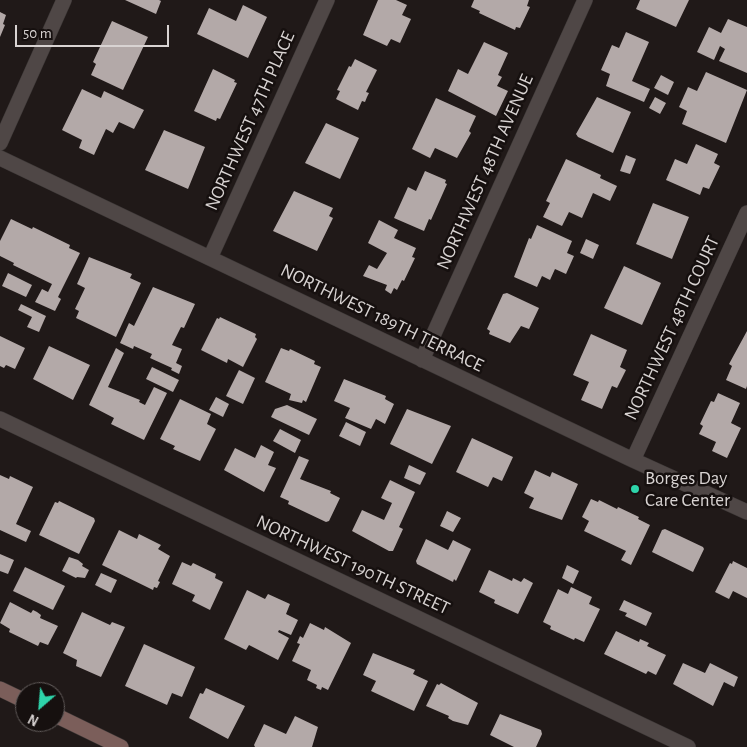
<!DOCTYPE html>
<style>
body{margin:0}
#map{position:relative;width:747px;height:747px;overflow:hidden;background:#201918;font-family:"Alegreya Sans",sans-serif}
canvas{display:block}
.north{position:absolute;left:15px;top:682px;width:50px;height:50px;box-sizing:border-box;background:#16100f;border:1px solid #645e5d;border-radius:50%;rotate:207deg;font-size:14px;font-weight:700;line-height:20px;text-align:center;color:#d8d3d2}
.north::after{content:'';display:block;margin:auto;width:18px;height:22px;background:#2ed4aa;clip-path:polygon(50% 0,100% 100%,50% 72%,0 100%)}
.scale{position:absolute;left:15px;top:25px;width:154px;height:22px;box-sizing:border-box;border:2px solid #d8d3d2;border-top:0;padding-left:6px;font-size:15px;line-height:18px;white-space:nowrap;color:#d8d3d2;-webkit-text-stroke:4px #16100f;paint-order:stroke}
</style>
<div id="map">
<canvas width="747" height="747"></canvas>
<div class="north">N</div>
<div class="scale">50 m</div>
</div>
<script>
const ctx = document.querySelector('canvas').getContext('2d');
ctx.lineJoin = 'round';
function fillPath(path, color) { ctx.fillStyle = color; ctx.fill(path, 'evenodd'); }
const shape = rows => new Path2D(rows.map(r => 'M' + r).join(''));
function stroke(path, color, width, dash) { ctx.strokeStyle = color; ctx.lineWidth = width; ctx.lineCap = dash ? 'butt' : 'round'; ctx.setLineDash(dash || []); ctx.stroke(path); }
function label(font, color, halo, rows, align = 'center') {
  ctx.font = font + ' "Alegreya Sans",sans-serif'; ctx.lineWidth = 5; ctx.setLineDash([]); ctx.textBaseline = 'middle'; ctx.strokeStyle = halo; ctx.fillStyle = color; for (const [text, x, y, turn = 0] of rows) {
    ctx.save(); ctx.translate(x, y); ctx.rotate((+turn || 0) * Math.PI / 180); ctx.textAlign = isNaN(turn) ? turn : align; if (halo) ctx.strokeText(text, 0, 0); ctx.fillText(text, 0, 0); ctx.restore();
  }
}
fillPath(shape([
 [125,0,159,0,161,1,156,14],
 [378,0,396,0,407,5,402,15,411,19,400,43,391,39,387,46,363,35],
 [474,0,529,0,527,6,530,7,520,28,516,27,515,30,479,13,480,11,471,7],
 [640,0,689,0,676,27,636,9],
 [243,5,267,17,248,58,197,34,209,8,236,21],
 [0,12,6,15,3,24,5,25,0,37],
 [728,19,747,27,747,73,719,61,725,49,720,46,714,60,697,52,709,27,721,33],
 [112,21,148,37,123,90,91,75,96,64,93,62],
 [626,32,649,42,632,81,650,89,644,102,606,86,610,74,601,70,612,45,619,48],
 [484,42,508,53,498,75,502,77,497,86,508,91,496,116,448,91,458,69,468,74],
 [355,59,377,70,366,92,369,93,367,97,365,102,362,101,358,110,336,99,340,91,337,90,349,66,351,67],
 [213,69,235,80,234,82,237,83,220,119,217,118,216,121,194,111],
 [706,72,747,90,726,143,682,124,687,111,679,107,688,87,697,91],
 [661,75,674,82,668,95,654,88],
 [82,89,101,98,104,91,144,110,134,129,119,122,113,133,106,129,94,155,79,148,82,140,62,130],
 [597,97,631,112,613,153,578,137,576,134],
 [655,97,666,103,660,114,649,108],
 [436,98,476,116,469,131,471,133,457,158,435,148,430,158,412,149],
 [326,123,359,138,340,179,305,163],
 [164,130,205,147,188,189,145,170],
 [696,144,718,154,714,163,720,166,709,189,703,187,700,195,666,180,675,159,687,164],
 [626,155,636,159,630,174,620,171],
 [566,159,601,175,600,178,617,186,610,201,593,193,582,218,569,212,562,226,543,217,550,203,546,201],
 [425,171,446,180,445,183,447,184,431,220,429,219,424,231,394,218,408,187,416,191],
 [294,191,333,208,329,216,333,218,317,251,273,231],
 [653,203,689,217,672,259,636,244],
 [11,219,32,229,33,227,70,245,69,248,80,253,58,297,61,299,55,311,35,302,42,289,48,292,52,284,13,265,14,263,0,256,0,241],
 [379,220,398,230,394,238,416,248,412,257,415,258,404,281,402,280,397,290,394,288,391,294,385,290,387,285,363,276,369,265,377,269,387,253,368,243],
 [537,225,572,241,567,253,574,256,566,274,555,269,550,280,542,276,537,287,514,277,529,238,531,239],
 [586,239,599,245,593,259,580,253],
 [89,257,132,274,130,278,141,283,116,337,76,318,79,311,75,309,85,288,77,284],
 [624,266,661,283,642,325,604,308],
 [8,273,32,285,26,297,2,286],
 [153,287,195,304,184,328,181,327,172,345,182,349,176,363,182,366,179,374,171,370,172,368,150,358,152,354,134,346,133,349,120,343,129,323,134,326],
 [507,293,539,308,529,329,521,326,510,343,489,334,490,331,487,329,503,294],
 [21,304,46,316,39,332,27,327,32,317,18,310],
 [220,317,256,334,255,337,257,339,243,367,228,359,227,363,201,350,217,318,219,319],
 [747,331,747,386,746,389,726,380,732,366,729,364],
 [591,334,627,350,620,367,626,370,617,388,612,386,602,409,581,400,589,382,573,375],
 [0,336,25,348,15,369,6,365,4,368,0,366],
 [49,346,90,365,73,400,33,379],
 [116,348,124,353,108,387,140,400,139,402,145,405,154,387,167,393,144,440,111,424,114,418,89,405],
 [281,348,289,351,290,349,315,361,314,364,321,367,306,402,303,400,302,403,289,400,291,394,265,382],
 [152,367,179,380,173,392,146,379],
 [239,370,255,378,243,404,226,396],
 [344,379,386,396,385,399,394,404,385,424,376,419,371,429,345,418,350,408,334,401],
 [718,393,740,403,731,423,741,428,727,458,712,451,716,442,699,434,703,426,700,424,711,401,714,402],
 [216,397,229,404,223,417,209,410],
 [180,399,211,414,207,424,216,429,200,461,173,449,175,446,160,439],
 [287,405,317,419,309,435,271,417,275,409],
 [407,409,451,426,432,464,390,444],
 [346,422,366,432,360,446,339,436],
 [280,429,301,440,295,453,273,441],
 [472,438,513,457,502,481,493,477,488,487,456,472],
 [261,445,274,452,268,465,276,468,264,492,224,470,235,448,255,458],
 [299,456,309,460,300,479,331,491,330,493,340,498,329,521,326,522,288,504,289,501,280,497],
 [409,465,426,473,420,485,404,478],
 [535,470,550,477,552,472,578,484,562,520,529,508,534,498,524,493],
 [0,475,9,479,10,476,33,487,16,524,31,531,26,542,0,530],
 [390,480,415,492,399,527,403,529,393,551,389,551,352,531,362,510,384,520,392,503,381,498],
 [591,499,598,502,599,500,617,509,618,507,639,517,638,519,650,525,631,565,621,560,626,551,584,531,589,521,582,517],
 [59,501,94,518,95,521,79,554,39,535,55,502,58,503],
 [447,511,461,518,453,532,440,526],
 [665,529,703,547,704,549,693,572,652,552,662,530],
 [119,530,137,539,139,534,161,545,158,549,170,556,158,581,160,582,157,588,154,587,153,590,102,565],
 [426,539,448,550,453,540,471,549,456,581,454,579,453,582,417,564,416,561],
 [0,554,14,560,8,574,0,571],
 [69,557,78,560,83,564,82,566,89,570,85,578,77,577,76,578,62,571],
 [733,561,747,568,747,598,733,591,729,599,715,592,730,563,732,564],
 [182,562,191,566,193,563,216,574,215,578,223,582,210,610,192,601,195,595,172,584],
 [567,565,579,571,573,584,562,578],
 [25,567,65,586,53,610,13,591],
 [489,570,512,581,513,578,521,582,524,578,533,583,518,614,494,603,495,600,479,592],
 [101,573,117,580,111,593,95,585],
 [571,587,592,597,589,604,600,609,584,642,575,638,574,640,550,629,551,626,543,622,558,589,568,594],
 [247,590,265,599,268,594,290,604,286,614,298,620,291,635,279,630,278,632,289,638,278,660,249,645,246,650,224,639],
 [624,600,652,613,646,626,625,616,627,613,619,610],
 [10,602,31,613,33,610,37,612,41,615,40,618,58,626,48,645,40,642,38,646,9,632,10,629,0,623],
 [82,612,110,625,112,622,125,627,101,677,76,666,77,660,63,653],
 [310,623,324,630,325,627,351,643,328,690,322,687,321,690,316,688,317,685,307,680,311,670,292,661,300,644,297,643,300,636,303,638],
 [616,631,639,642,640,639,649,643,647,646,666,655,656,675,648,671,646,674,604,654],
 [144,644,195,667,182,697,172,693,167,705,125,686],
 [373,653,415,670,413,674,428,681,414,711,371,691,376,681,363,675],
 [683,663,705,673,710,663,738,677,734,687,724,682,713,706,673,684],
 [441,683,478,703,468,725,453,721,448,718,449,716,426,706,437,684,439,685],
 [206,688,245,706,228,739,189,718,200,693,203,694],
 [500,714,541,730,542,734,536,747,514,747,490,735],
 [295,716,318,727,312,747,255,747,254,745,264,724,286,734]
]), '#b3a9a8');
const street = shape([
 [0,143,64,0],
 [0,158,633,460,747,512],
 [210,258,327,0],
 [422,360,585,0],
 [0,419,688,747],
 [633,460,747,213]
]);
const secondary = shape([
 [0,689,25,701],
 [55,715,121,747]
]);
stroke(street, '#3b3635', 16);
stroke(secondary, '#3b3635', 16);
stroke(street, '#4f4746', 15);
stroke(secondary, '#7b5e5a', 15);
for (const [x, y, r, color] of [
 [635,489,5,"#2ed4aa"]
]) { const dot = new Path2D(); dot.arc(x, y, r, 0, 2 * Math.PI); ctx.fillStyle = color; ctx.fill(dot); stroke(dot, '#16100f', 2); }
label('19px', '#d8d3d2', '#16100f', [
 ["NORTHWEST 47TH PLACE",250,121,-66],
 ["NORTHWEST 48TH AVENUE",485,172,-66],
 ["NORTHWEST 189TH TERRACE",382,318,26],
 ["NORTHWEST 48TH COURT",672,328,-65],
 ["NORTHWEST 190TH STREET",353,565,25]
]);
label('19px', '#d8d3d2', '#16100f', [
 ["Borges Day",645,478],
 ["Care Center",645,500]
], 'left');
</script>
